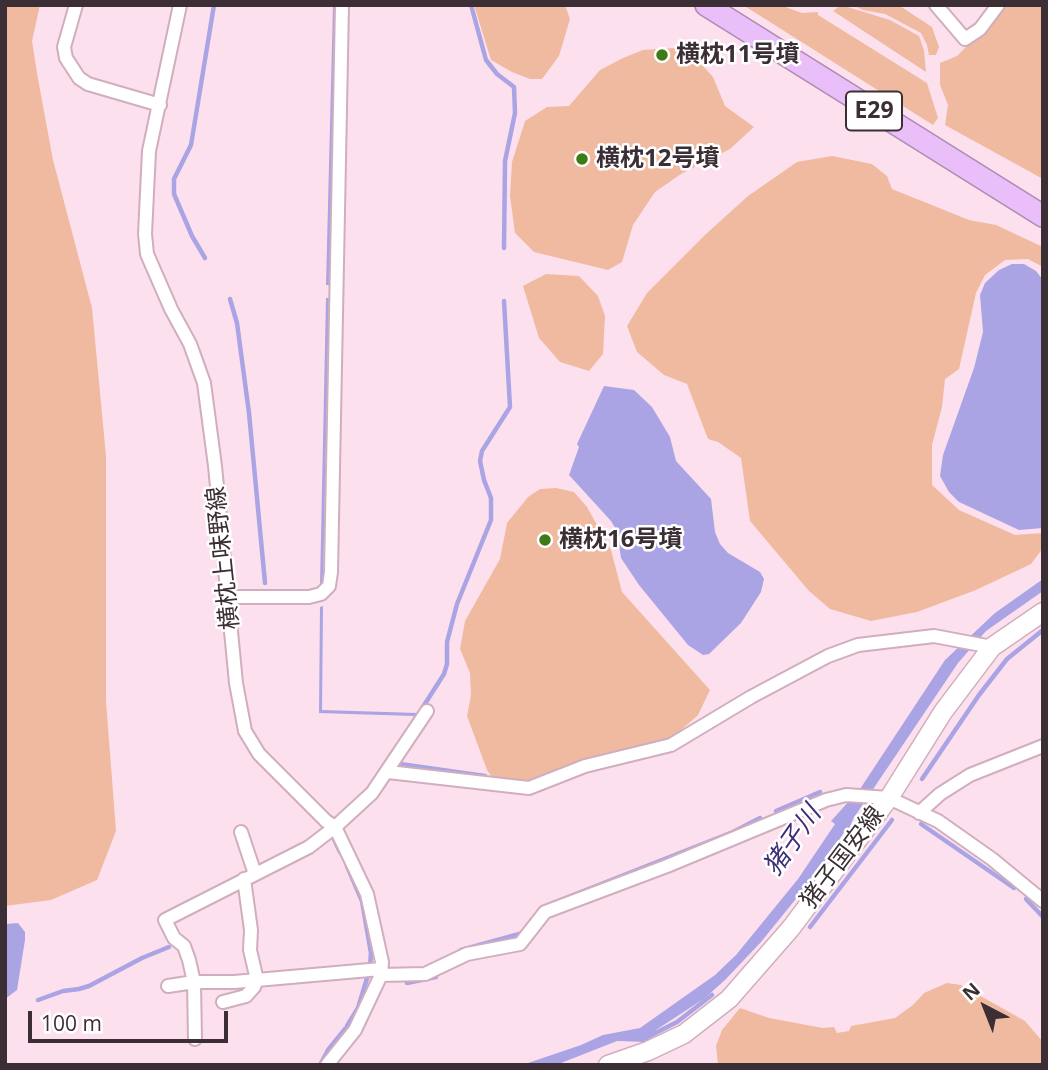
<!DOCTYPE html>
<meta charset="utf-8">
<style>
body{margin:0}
#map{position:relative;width:1048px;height:1070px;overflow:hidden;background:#fde0ee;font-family:"Open Sans",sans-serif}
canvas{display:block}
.frame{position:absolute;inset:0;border:7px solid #3b2e34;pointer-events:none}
.north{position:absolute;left:950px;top:972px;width:70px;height:70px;-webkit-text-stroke:5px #fff;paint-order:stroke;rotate:318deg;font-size:19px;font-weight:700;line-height:28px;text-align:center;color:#3b2e34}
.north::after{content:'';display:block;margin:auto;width:24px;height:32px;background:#3b2e34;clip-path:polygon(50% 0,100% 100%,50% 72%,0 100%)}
.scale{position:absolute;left:28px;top:1011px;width:200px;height:32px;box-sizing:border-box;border:4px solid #3b2e34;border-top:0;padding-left:9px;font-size:21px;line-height:24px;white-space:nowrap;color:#3b2e34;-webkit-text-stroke:5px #fff;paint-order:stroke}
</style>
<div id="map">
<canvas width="1048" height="1070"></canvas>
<div class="frame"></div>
<div class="north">N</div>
<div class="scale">100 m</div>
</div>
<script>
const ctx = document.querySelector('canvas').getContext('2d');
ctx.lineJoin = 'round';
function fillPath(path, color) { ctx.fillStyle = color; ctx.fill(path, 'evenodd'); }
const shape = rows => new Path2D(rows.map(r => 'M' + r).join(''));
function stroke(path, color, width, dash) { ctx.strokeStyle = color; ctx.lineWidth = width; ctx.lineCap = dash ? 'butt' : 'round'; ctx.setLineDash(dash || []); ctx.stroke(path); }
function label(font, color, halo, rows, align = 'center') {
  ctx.font = font + ' "Open Sans","Noto Sans JP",sans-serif'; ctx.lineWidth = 5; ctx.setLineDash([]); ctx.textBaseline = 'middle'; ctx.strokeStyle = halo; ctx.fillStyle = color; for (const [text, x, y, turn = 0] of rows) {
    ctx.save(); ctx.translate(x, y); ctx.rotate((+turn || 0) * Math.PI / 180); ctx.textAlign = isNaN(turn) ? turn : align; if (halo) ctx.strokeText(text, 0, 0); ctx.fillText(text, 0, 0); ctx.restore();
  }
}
fillPath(shape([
 [5,5,40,5,32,41,38,79,53,160,92,308,106,456,106,701,116,831,97,880,51,900,5,906],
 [474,5,565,5,570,19,559,56,542,79,530,79,512,72,491,60],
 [743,5,780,5,802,13,818,12,818,15,927,83,938,118,933,125],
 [841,5,890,20,919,36,924,50,926,72,833,11],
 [852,5,896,5,903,8,932,27,939,47,936,55,929,55,927,45,921,33,885,14,863,10],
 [1008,5,1043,5,1043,179,945,125,948,105,940,85,940,63,957,56],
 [675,48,695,57,713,77,725,106,754,127,730,149,681,174,655,192,633,225,622,262,608,270,534,252,515,233,510,196,512,162,525,121,547,107,569,106,600,70,623,58,643,50],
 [832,156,872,164,887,176,892,189,969,220,996,225,1043,247,1043,267,1028,259,1005,260,985,275,976,293,959,369,945,379,942,407,932,445,932,485,959,510,1015,535,1043,533,1043,548,1031,564,976,590,917,612,871,621,830,609,809,591,750,521,741,458,718,442,708,439,687,384,664,375,637,352,627,326,647,293,706,234,748,196,797,162],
 [546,274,579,276,598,296,605,316,603,354,589,371,560,362,539,338,523,286],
 [556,488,574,492,587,507,611,550,622,592,710,690,698,715,671,739,606,753,527,782,494,780,487,770,467,716,471,695,470,673,460,649,465,621,500,559,507,523,528,497,540,489],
 [947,983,961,985,1025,1021,1043,1042,1042,1065,718,1065,716,1046,722,1030,740,1008,769,1018,823,1028,834,1027,837,1033,849,1031,851,1026,895,1018,913,1005,924,993]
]), '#efbaa0');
fillPath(shape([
 [333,5,335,5,330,285,326,285],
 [1012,264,1024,264,1036,271,1043,280,1043,528,1019,530,959,502,949,492,940,476,943,455,974,368,983,332,980,295,985,283,999,270],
 [326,298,329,298,323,585,320,585],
 [604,386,634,390,652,407,670,437,676,461,711,499,715,532,720,544,728,553,760,572,764,579,761,592,741,623,709,654,703,655,688,645,639,585,621,558,617,531,611,521,569,475,579,447,577,444],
 [1043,579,1043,591,986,631,958,663,853,819,848,833,845,831,816,874,761,942,726,979,705,998,656,1030,646,1042,617,1041,556,1065,522,1065,581,1045,603,1035,640,1028,715,975,736,955,798,879,835,824,831,821,860,789,945,660,995,613],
 [323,606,322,710,418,713,386,764,414,716,319,713,320,607],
 [18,923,25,932,25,940,17,990,5,999,5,924]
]), '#aaa4e4');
stroke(shape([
 [471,5,486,60,497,74,514,87,515,113,505,161,504,248],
 [205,258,192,236,174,194,174,179,191,145,214,5],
 [230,299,237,323,249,413,265,583],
 [421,710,444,674,447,664,447,642,457,604,491,520,491,498,484,480,480,461,482,451,510,407,504,301],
 [400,764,485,776],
 [922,779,979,695,1007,659,1043,630],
 [776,811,820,792],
 [921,824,1014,888],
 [334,839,340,852],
 [347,866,362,901,371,953,370,966],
 [1026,899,1043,917],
 [553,903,733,832,760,818],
 [810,927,892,820],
 [461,950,523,933],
 [407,983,436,977],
 [38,1000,63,991,79,989,89,986,142,958,169,947],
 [347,1026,358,1008,368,975],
 [642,1040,677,1022,712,995],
 [320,1065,328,1050,345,1029]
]), '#aaa4e4', 4.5);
const street = shape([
 [76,5,64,47,66,58,79,78,88,84,160,105],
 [180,5,149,151,145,234,147,254,171,309,190,344,204,383,215,466,236,683,245,731,259,754,326,821,335,827,367,894,382,962,381,975,355,1030,327,1065],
 [936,5,965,39,980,29,998,5],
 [228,597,309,597,321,594,329,586,331,572,342,5],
 [388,772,529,788,585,766,671,745,751,697,828,656,858,645,934,636,992,647],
 [919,813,940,794,970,775,1043,746],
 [241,832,255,874],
 [381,975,425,974,467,954,520,944,545,912,667,866,826,800,846,795,889,798,938,821,992,859,1043,901],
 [168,986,194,982,234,982,381,969],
 [223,1002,246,996,254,987,257,980,250,950,251,930,244,879],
 [195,1039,194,982,189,960,184,946,174,938,165,920,309,847,335,827,372,793,427,711]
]);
const secondary = shape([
 [608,1065,648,1051,684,1034,729,999,791,928,889,798,943,712,992,647,1043,612]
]);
const highway = shape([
 [706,5,1043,216]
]);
stroke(street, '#d0aebe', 16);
stroke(secondary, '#d0aebe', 21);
stroke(highway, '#ad8cb3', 24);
stroke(street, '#fff', 12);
stroke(secondary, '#fff', 18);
stroke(highway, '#eabef8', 21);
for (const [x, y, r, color] of [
 [662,55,7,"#3d7b18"],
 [582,159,7,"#3d7b18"],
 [545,540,7,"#3d7b18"]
]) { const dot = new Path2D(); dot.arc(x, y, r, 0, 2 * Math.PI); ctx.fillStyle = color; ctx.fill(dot); stroke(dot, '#fff', 2.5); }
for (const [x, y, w] of [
 [874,111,56]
]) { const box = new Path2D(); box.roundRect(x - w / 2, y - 19.5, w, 39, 5); ctx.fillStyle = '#fff'; ctx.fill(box); stroke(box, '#3b2e34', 2); }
label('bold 23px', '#3b2e34', null, [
 ["E29",874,111]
]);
label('bold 24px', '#3b2e34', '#fff', [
 ["横枕11号墳",676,55],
 ["横枕12号墳",596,159],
 ["横枕16号墳",559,540]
], 'left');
label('24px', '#3b2e34', '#fff', [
 ["横枕上味野線",224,558,-96],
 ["猪子国安線",843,858,-53]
]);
label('italic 26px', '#3d2e78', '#fff', [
 ["猪子川",793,841,-55]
]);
</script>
